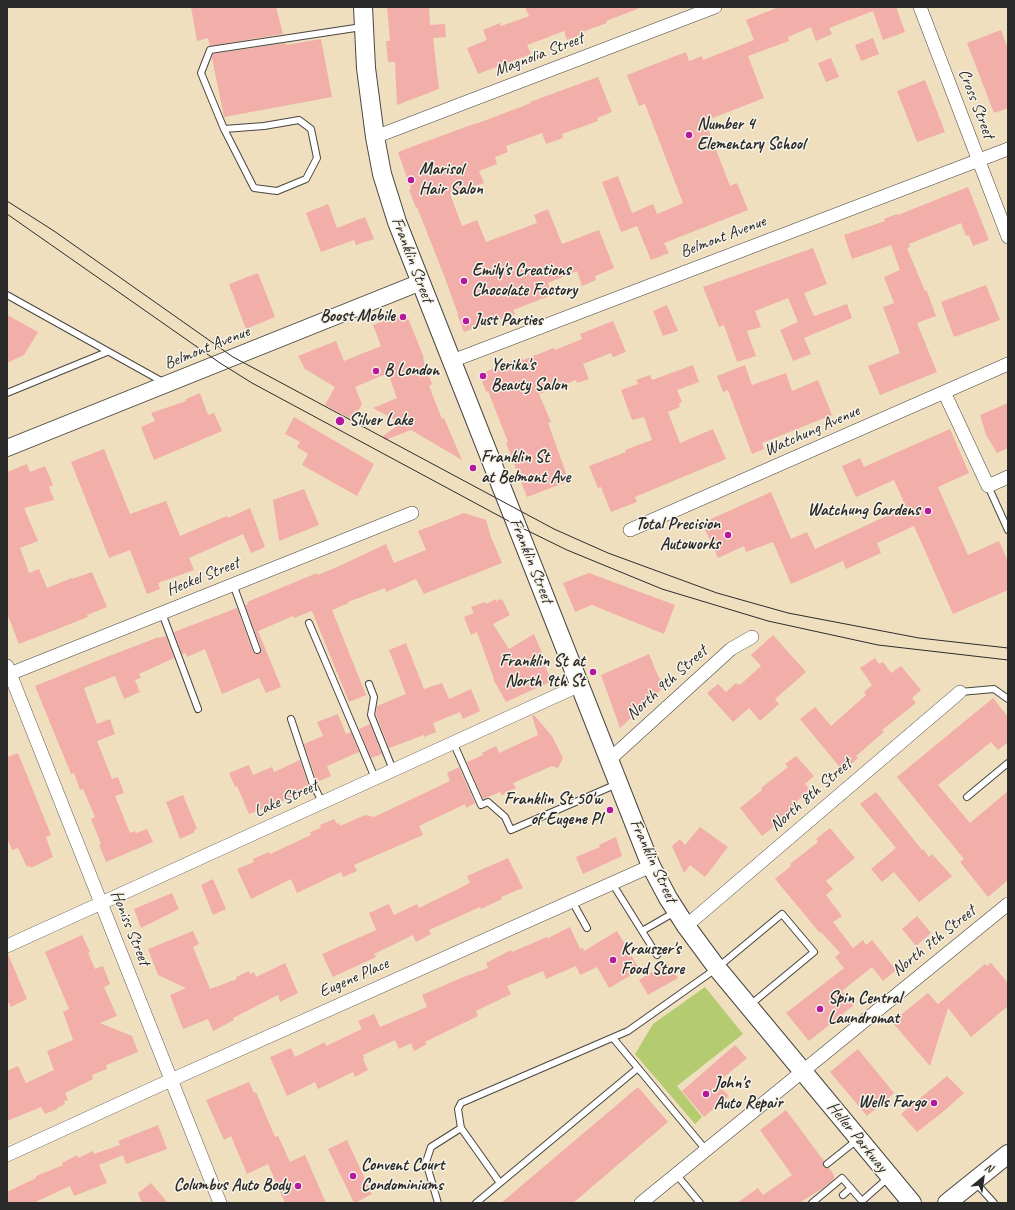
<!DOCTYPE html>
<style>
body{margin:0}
#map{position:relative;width:1015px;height:1210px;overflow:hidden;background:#efdfbf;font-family:Caveat,sans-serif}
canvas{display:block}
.frame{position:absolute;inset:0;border:8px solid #2b2b2b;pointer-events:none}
.north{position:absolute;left:963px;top:1158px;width:40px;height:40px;-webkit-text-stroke:3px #f7f3e8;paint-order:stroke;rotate:29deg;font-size:11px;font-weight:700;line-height:16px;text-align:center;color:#2b2b2b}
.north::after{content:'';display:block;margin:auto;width:14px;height:18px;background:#2b2b2b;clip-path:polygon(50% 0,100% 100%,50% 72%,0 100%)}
</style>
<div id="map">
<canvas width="1015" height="1210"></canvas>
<div class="frame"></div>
<div class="north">N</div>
</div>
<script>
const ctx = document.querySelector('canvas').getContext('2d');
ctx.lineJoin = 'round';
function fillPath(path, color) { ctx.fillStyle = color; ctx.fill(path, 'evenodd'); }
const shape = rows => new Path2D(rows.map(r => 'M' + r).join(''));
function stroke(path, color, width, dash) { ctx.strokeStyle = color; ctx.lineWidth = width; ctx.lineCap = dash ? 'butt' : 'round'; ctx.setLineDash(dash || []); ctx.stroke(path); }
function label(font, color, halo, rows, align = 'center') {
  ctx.font = font + ' Caveat,sans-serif'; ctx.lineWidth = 3; ctx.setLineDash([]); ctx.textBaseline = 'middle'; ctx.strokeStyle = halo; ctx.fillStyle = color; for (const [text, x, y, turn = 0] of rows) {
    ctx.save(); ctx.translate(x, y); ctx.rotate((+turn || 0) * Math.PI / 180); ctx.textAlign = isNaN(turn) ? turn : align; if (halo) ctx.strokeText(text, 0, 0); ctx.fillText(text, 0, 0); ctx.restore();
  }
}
fillPath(shape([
 [705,987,743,1034,677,1086,702,1117,695,1124,635,1054,653,1024]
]), '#b5cb6f');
fillPath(shape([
 [191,7,276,7,283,34,210,46,208,38,197,41],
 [387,7,429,7,430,25,445,24,446,37,433,38,439,89,397,105,395,62,388,62,386,41,390,41],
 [525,7,639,7,640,8,606,21,607,23,582,32,583,34,567,40,564,31,527,45,531,54,478,74,467,48,487,40,483,30,500,23,501,26,529,16],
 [779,7,896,7,905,32,883,40,873,11,829,28,832,34,816,41,811,27,788,37,789,41,748,56,764,98,705,121,730,186,737,183,748,210,664,243,669,253,651,260,637,226,621,232,602,182,618,176,632,213,653,204,657,214,683,203,645,104,639,106,627,75,686,52,689,61,702,56,703,60,754,40,746,20],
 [1001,30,1008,49,1008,108,994,113,967,43],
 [873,38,879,54,861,61,855,45],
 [321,39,332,97,224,117,212,58,213,54,285,43,286,45],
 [831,58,839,77,826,82,818,63],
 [598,77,612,112,597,118,598,121,562,134,563,138,546,144,542,133,506,146,508,152,495,157,497,164,479,171,484,183,450,194,462,226,477,220,486,242,537,223,534,215,548,209,562,244,599,230,614,268,595,276,596,280,582,286,577,271,548,283,552,295,513,310,515,314,464,332,457,314,458,314,445,278,417,207,416,208,409,190,411,189,398,152,468,126,481,122,531,103,530,102],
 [925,80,945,132,917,142,897,91],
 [968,187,989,240,973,246,969,235,966,236,961,223,909,244,910,247,907,248,925,291,927,291,936,316,917,323,937,372,880,395,868,366,900,353,883,307,894,303,884,277,900,270,891,245,852,259,844,235,885,221,884,219,897,214,898,215],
 [328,204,337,228,365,217,374,239,356,245,354,240,321,252,306,213],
 [813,248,827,284,804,293,814,316,847,304,852,318,804,338,811,354,793,361,780,330,798,322,788,298,755,311,761,327,747,331,756,356,737,362,724,325,719,327,703,287],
 [258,273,275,317,246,329,229,284],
 [986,285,1000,320,954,337,941,302],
 [667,305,678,331,663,336,653,311],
 [406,313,424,358,423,359,432,384,429,386,442,419,444,418,462,460,411,430,385,440,383,436,401,423,373,408,397,398,388,373,355,387,362,404,353,420,325,405,335,387,305,369,298,356,336,341,344,361,381,346,373,325],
 [7,315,38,332,24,355,7,363],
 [613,321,626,352,613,357,611,353,583,364,589,379,577,383,576,380,539,394,551,422,548,423,569,481,527,497,506,443,508,442,495,409,488,391,486,392,481,378,483,373,521,357,523,360,554,348,555,350,582,339,580,334],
 [693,365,699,382,677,390,682,402,679,403,680,407,668,412,680,443,713,429,726,459,635,497,637,502,611,512,601,487,598,488,589,466,626,452,625,450,652,440,644,417,632,420,621,390,638,384,636,380,650,375,652,380],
 [745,365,752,385,786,373,792,391,818,380,832,415,762,443,764,449,752,454,728,390,723,392,717,376],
 [200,393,208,415,214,413,222,431,154,460,141,427,155,421,151,413,186,401,186,399],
 [1008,403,1008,448,997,453,986,435,980,415],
 [294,417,374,464,357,496,302,465,308,454,297,447,300,442,285,434],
 [950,429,969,473,938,487,968,555,999,541,1008,561,1008,590,953,614,914,526,877,543,881,553,846,569,843,561,791,584,773,542,746,552,744,546,718,558,702,523,771,492,791,539,807,532,815,549,906,507,894,480,856,497,842,466,860,458,864,467],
 [104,449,130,514,166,501,180,536,227,516,228,518,250,508,265,547,251,553,243,534,189,558,194,570,158,583,160,589,147,594,130,550,109,558,71,462],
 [27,464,30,472,45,466,53,485,49,487,54,500,24,508,38,541,20,548,29,573,39,569,47,588,72,578,72,579,92,572,107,607,87,615,88,617,19,644,7,613,7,472],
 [304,489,319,525,279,541,273,500],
 [464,513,486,520,491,537,502,563,424,594,416,579,386,592,385,588,348,602,349,603,332,610,366,695,349,702,312,611,294,618,293,616,258,631,281,687,266,693,259,678,222,694,205,649,187,657,185,653,182,654,174,632,237,608,253,652,256,654,259,654,261,651,261,648,245,605,248,604,247,602,317,573,317,575,335,568,386,544,394,563,426,550,418,531],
 [589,573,675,605,664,634,592,605,575,612,563,583],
 [496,599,496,601,502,599,510,615,493,624,509,649,534,634,542,653,539,654,552,681,506,702,493,679,494,679,477,632,471,635,464,617,474,613,471,607,485,602,486,604],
 [773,635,806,672,775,699,779,704,760,721,749,708,733,722,707,693,718,684,726,692,736,683,738,685,739,683,740,685,761,666,751,655],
 [166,636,174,658,139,674,141,678,135,680,140,692,124,699,115,676,84,688,97,724,110,719,115,734,97,741,112,779,118,777,124,793,115,796,130,833,135,831,136,833,147,829,153,842,106,862,99,845,101,844,91,819,95,817,83,789,80,790,74,773,71,774,35,686,104,658,159,637,159,638],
 [406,643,424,689,442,683,449,699,471,689,480,711,463,719,460,712,433,723,436,732,424,737,424,735,389,748,376,714,377,706,406,694,389,650],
 [649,654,658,676,665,686,620,728,601,675],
 [875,658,879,664,883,662,891,673,901,666,921,690,912,698,916,703,882,730,884,732,856,756,858,758,843,771,800,719,815,707,831,726,866,695,864,692,872,685,860,668],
 [993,698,1008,717,1008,742,998,750,991,742,938,785,970,823,1008,791,1008,880,988,897,960,862,964,859,897,777],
 [338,714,346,734,351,732,359,752,327,766,331,776,317,782,304,744,323,736,317,722],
 [534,715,552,736,563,758,558,768,552,766,513,783,516,788,502,795,500,792,483,799,467,762,483,755,482,753,496,746,499,753,538,735,532,716],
 [370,724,382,754,371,758,359,729],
 [18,753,51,835,46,837,53,857,31,868,30,866,27,867,18,848,12,850,7,838,7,757],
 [796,756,814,776,805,784,810,790,796,802,800,806,762,836,740,808,762,790,761,788,788,767,785,764],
 [300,760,308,785,303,787,305,791,285,800,249,814,237,786,235,787,229,773,249,765,253,775,272,767,274,772],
 [459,767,475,803,466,808,465,804,419,826,423,835,354,865,357,871,343,877,341,872,297,893,291,879,251,899,237,869,254,862,253,859,269,852,270,854,311,835,310,832,321,828,320,825,334,819,337,824,339,823,340,826,365,815,374,817,450,781,447,773],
 [876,792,922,850,923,849,929,857,932,854,952,876,919,902,894,872,882,882,871,869,896,848,860,804],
 [183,795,197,829,194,830,195,832,180,839,166,802],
 [700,827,728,847,705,877,690,865,684,873,672,846,680,839,685,845],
 [830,828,855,858,826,881,833,889,826,895,842,916,833,922,853,948,863,940,866,945,872,940,896,970,883,981,872,967,842,991,854,1005,809,1041,786,1013,844,968,835,957,840,953,821,932,820,933,775,879,791,866,790,864,818,842,816,839],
 [616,837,622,856,583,874,576,857,600,847,599,845],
 [508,858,523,888,501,897,502,899,481,909,480,907,429,930,431,934,416,942,413,935,374,954,376,957,333,977,322,954,376,930,369,913,389,904,394,915,417,904,419,908,470,883,467,876],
 [213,879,226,909,213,915,201,885],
 [172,893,179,909,141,928,134,909],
 [917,916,931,933,916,946,902,929],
 [570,927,580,949,583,948,584,951,617,931,640,970,609,988,597,967,580,975,576,966,546,979,543,971,507,986,511,994,476,1011,478,1016,425,1042,427,1044,414,1051,411,1043,399,1049,395,1040,363,1055,364,1059,363,1059,368,1070,355,1077,353,1072,318,1089,315,1082,287,1096,270,1057,291,1048,295,1057,325,1042,326,1046,362,1029,358,1021,374,1014,380,1027,427,1007,422,995,461,978,488,968,486,963,511,950,512,952,547,937,548,938],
 [193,931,199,944,193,947,210,989,237,979,236,977,249,971,250,974,254,972,256,977,285,963,298,993,280,1002,278,995,233,1018,234,1020,213,1031,208,1019,183,1029,170,995,186,988,158,975,148,949],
 [82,935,90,952,88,953,95,969,103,966,110,984,104,987,117,1016,100,1023,132,1036,138,1052,106,1065,107,1069,92,1075,93,1079,65,1093,68,1100,64,1101,65,1104,57,1108,57,1109,45,1114,41,1107,7,1121,7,1071,18,1066,26,1083,54,1070,47,1051,73,1040,63,1012,69,1009,45,952],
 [7,954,8,954,27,999,11,1007,7,1000],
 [667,962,678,978,648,995,639,980],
 [991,963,1008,983,1008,1006,971,1037,948,1008,930,1066,892,1022,928,993,938,1004,985,964,987,966],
 [735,1045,747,1058,717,1083,729,1096,704,1117,682,1091],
 [858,1049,894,1093,867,1116,830,1072],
 [947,1076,964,1093,944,1111,917,1132,901,1114],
 [249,1082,254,1093,256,1092,275,1137,278,1136,290,1162,305,1155,326,1203,285,1203,268,1164,247,1174,231,1136,224,1140,206,1100],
 [638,1087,668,1122,573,1203,501,1203],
 [786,1110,824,1161,823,1166,826,1168,829,1168,834,1175,834,1179,823,1188,799,1203,737,1203,758,1188,763,1195,792,1175,760,1130],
 [158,1125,167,1149,126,1164,123,1155,99,1165,107,1183,74,1196,70,1186,33,1203,7,1203,7,1192,36,1178,36,1176,61,1166,63,1165,62,1163,77,1155,78,1158,93,1151,94,1154,120,1145,118,1141],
 [347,1140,372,1194,355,1203,354,1203,328,1149],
 [151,1183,168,1203,142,1203,138,1193]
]), '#f2aea9');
const service = shape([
 [224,129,264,126,299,120,311,129,317,158,306,179,277,191,254,188,224,129,201,73,210,50,362,27],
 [7,295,163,382],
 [7,393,107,352],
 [988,486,1008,530],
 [233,584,257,650],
 [162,613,198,709],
 [309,623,375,778],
 [369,684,374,697,371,715,393,770],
 [960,692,994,689,1008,699],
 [291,719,312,782,322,802],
 [453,742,481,805,488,802,505,817,511,830,617,784],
 [967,797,1008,763],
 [612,883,642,931,675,912],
 [572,901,587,928],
 [642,931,657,955],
 [613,1038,706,1150],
 [461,1128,500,1183],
 [827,1164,857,1140],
 [676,1174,700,1203],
 [975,1182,994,1203],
 [843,1195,851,1188],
 [438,1203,426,1162,431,1147,461,1128,458,1109,461,1103,628,1031,717,968,782,914,814,952,750,1005],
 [476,1203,638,1068],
 [812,1203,842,1178,862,1201,889,1177]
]);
const minor = shape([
 [920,7,1008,237],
 [375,137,715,7],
 [452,361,1008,149],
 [944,392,988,486,1008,477],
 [630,530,1008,364],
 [7,666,220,1203],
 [7,675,412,513],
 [609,760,731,649,752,637],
 [686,926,960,692],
 [7,946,580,685],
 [7,1155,171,1080,651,866],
 [641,1203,1008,904]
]);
const tertiary = shape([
 [7,448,421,282]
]);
const secondary = shape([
 [363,7,366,68,375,137,382,174,397,222,651,866,668,898,686,926,717,968,912,1203],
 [947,1203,1008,1154]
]);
stroke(service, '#484641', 8);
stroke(minor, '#484641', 14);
stroke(tertiary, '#484641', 18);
stroke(secondary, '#484641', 20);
stroke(service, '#fff', 6);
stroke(minor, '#fff', 13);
stroke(tertiary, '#fff', 16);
stroke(secondary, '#fff', 18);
stroke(shape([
 [7,201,54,231,233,357,554,529,608,553,717,593,788,613,919,638,1008,648],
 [7,214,220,363,252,383,516,525,567,550,662,589,768,621,878,645,1008,660]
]), '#2b2b2b', 1);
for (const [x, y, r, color] of [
 [689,135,4,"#b5179e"],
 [411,180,4,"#b5179e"],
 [464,281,4,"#b5179e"],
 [403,317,4,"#b5179e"],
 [466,321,4,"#b5179e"],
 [376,371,4,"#b5179e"],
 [483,376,4,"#b5179e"],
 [340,421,5,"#b5179e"],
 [473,468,4,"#b5179e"],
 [928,511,4,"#b5179e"],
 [728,535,4,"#b5179e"],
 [593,672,4,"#b5179e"],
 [610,810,4,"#b5179e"],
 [613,960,4,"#b5179e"],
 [820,1009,4,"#b5179e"],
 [706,1094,4,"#b5179e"],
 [934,1103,4,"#b5179e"],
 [353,1176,4,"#b5179e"],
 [298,1186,4,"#b5179e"]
]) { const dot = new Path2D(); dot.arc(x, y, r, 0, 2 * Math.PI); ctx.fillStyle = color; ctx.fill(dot); stroke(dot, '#f7f3e8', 1.5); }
label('17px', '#2b2b2b', '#f7f3e8', [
 ["Magnolia Street",539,55,-21],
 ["Cross Street",976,104,69],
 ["Belmont Avenue",723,237,-21],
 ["Franklin Street",412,260,69],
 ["Belmont Avenue",207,348,-22],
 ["Watchung Avenue",812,431,-24],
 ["Franklin Street",531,561,68],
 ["Heckel Street",203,577,-22],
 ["North 9th Street",667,683,-42],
 ["North 8th Street",811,795,-41],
 ["Lake Street",286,799,-24],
 ["Franklin Street",653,861,65],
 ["Honiss Street",130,928,68],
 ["North 7th Street",934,941,-39],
 ["Eugene Place",354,978,-24],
 ["Heller Parkway",857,1137,51]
]);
label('bold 17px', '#2b2b2b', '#f7f3e8', [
 ["Number 4",697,125],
 ["Elementary School",697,145],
 ["Marisol",419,170],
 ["Hair Salon",419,190],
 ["Emily's Creations",472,271],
 ["Chocolate Factory",472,291],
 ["Boost Mobile",395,317,"right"],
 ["Just Parties",474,321],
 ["Yerika's",491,366],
 ["Beauty Salon",491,386],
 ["B London",384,371],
 ["Silver Lake",349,421],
 ["Franklin St",481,458],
 ["at Belmont Ave",481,478],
 ["Watchung Gardens",920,511,"right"],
 ["Total Precision",720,525,"right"],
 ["Autoworks",720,545,"right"],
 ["Franklin St at",585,662,"right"],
 ["North 9th St",585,682,"right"],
 ["Franklin St 50'w",602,800,"right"],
 ["of Eugene Pl",602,820,"right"],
 ["Krauszer's",621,950],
 ["Food Store",621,970],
 ["Spin Central",828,999],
 ["Laundromat",828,1019],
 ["John's",714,1084],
 ["Auto Repair",714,1104],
 ["Wells Fargo",926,1103,"right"],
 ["Convent Court",361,1166],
 ["Condominiums",361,1186],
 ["Columbus Auto Body",290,1186,"right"]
], 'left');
</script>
